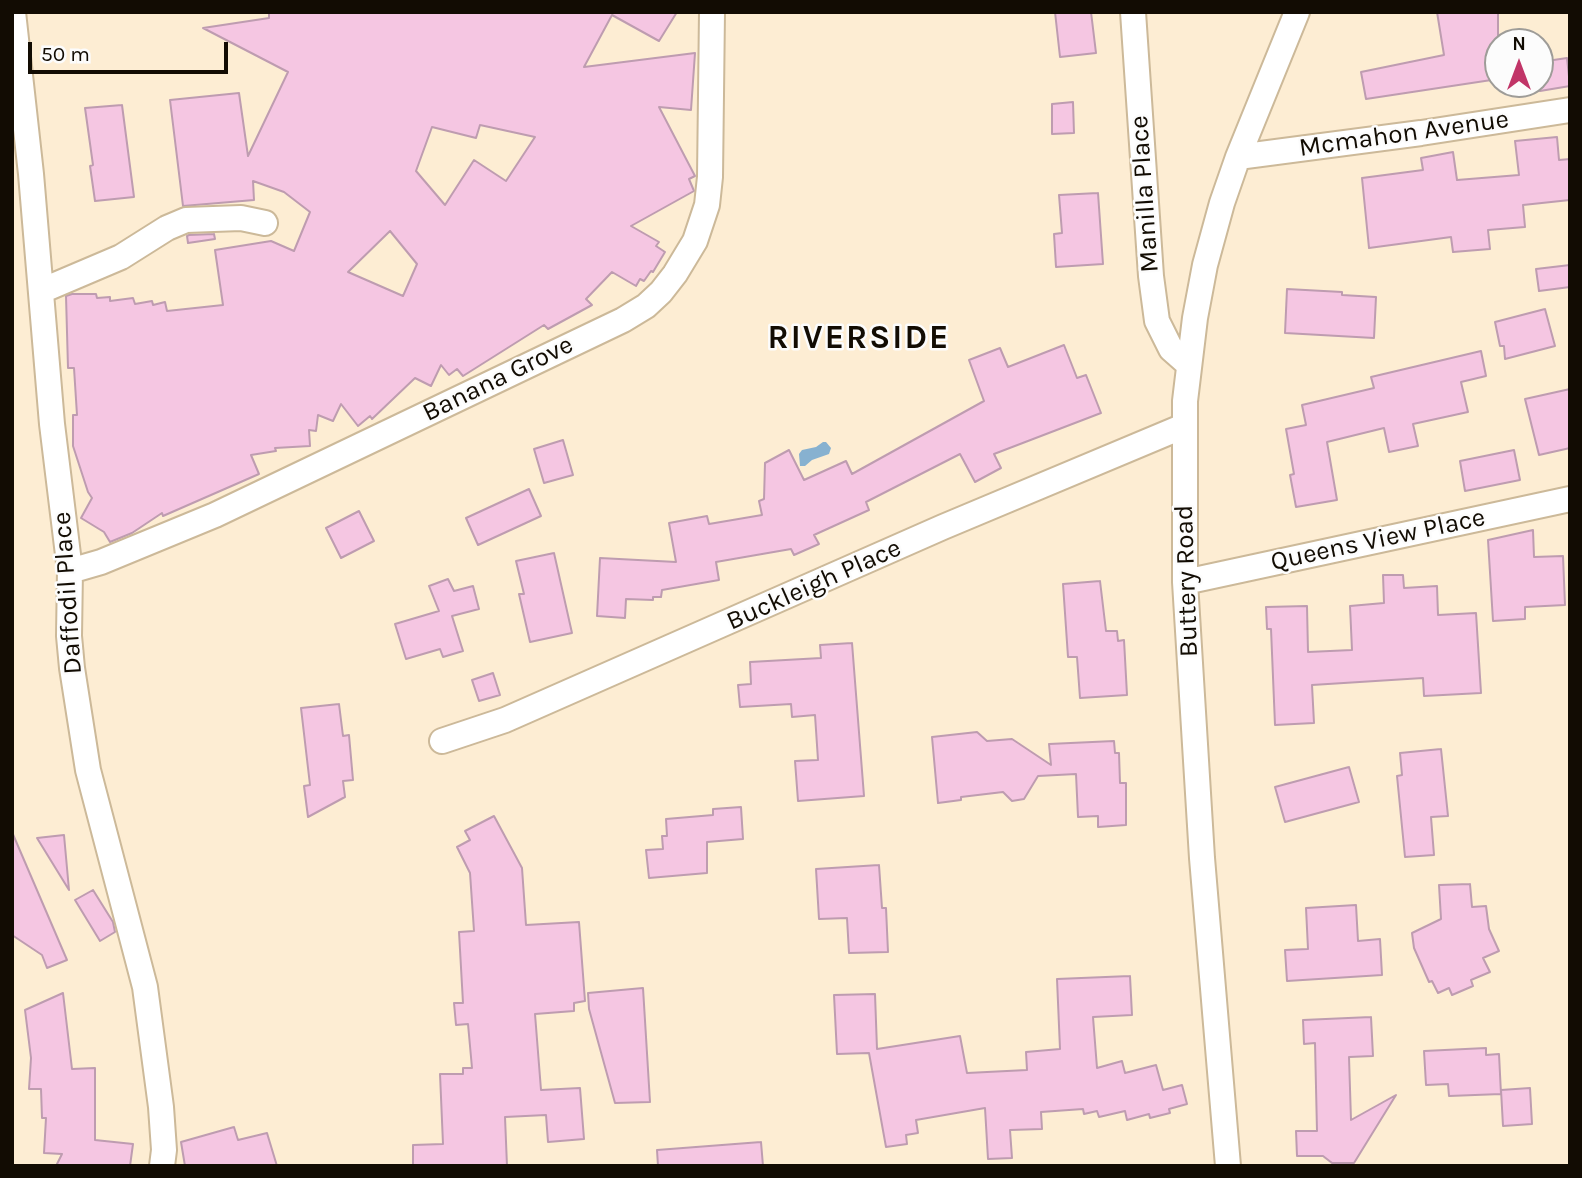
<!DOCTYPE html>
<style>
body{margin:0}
#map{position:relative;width:1582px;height:1178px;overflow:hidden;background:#fdedd3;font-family:Karla,sans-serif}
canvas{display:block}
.frame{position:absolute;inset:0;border:14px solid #120c03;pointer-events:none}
.north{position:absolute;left:1484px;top:28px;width:70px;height:70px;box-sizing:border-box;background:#fcfcfc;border:2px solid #9e9c98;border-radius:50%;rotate:0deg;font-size:19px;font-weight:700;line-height:28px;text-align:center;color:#120c03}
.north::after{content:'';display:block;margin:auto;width:24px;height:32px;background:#c13568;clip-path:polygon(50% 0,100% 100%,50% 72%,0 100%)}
.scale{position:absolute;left:28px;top:42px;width:200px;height:32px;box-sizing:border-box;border:4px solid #120c03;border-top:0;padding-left:9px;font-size:21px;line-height:24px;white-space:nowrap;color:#120c03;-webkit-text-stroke:5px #fcfcfc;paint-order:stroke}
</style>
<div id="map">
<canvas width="1582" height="1178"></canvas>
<div class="frame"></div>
<div class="north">N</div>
<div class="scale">50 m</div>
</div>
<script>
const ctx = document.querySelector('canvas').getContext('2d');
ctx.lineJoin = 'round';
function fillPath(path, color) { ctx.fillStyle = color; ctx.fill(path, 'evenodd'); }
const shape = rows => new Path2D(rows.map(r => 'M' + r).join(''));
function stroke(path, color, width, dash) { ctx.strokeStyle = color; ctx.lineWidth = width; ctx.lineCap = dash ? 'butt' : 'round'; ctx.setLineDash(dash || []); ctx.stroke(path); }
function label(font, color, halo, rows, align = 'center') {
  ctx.font = font + ' Karla,sans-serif'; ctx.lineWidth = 5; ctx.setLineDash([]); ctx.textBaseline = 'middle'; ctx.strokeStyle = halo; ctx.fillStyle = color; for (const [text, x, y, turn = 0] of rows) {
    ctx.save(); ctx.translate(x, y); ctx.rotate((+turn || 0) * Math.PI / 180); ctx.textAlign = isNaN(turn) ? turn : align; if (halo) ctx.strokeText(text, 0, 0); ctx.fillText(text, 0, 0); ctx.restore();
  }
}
fillPath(shape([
 [823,442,826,442,831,448,829,454,812,460,805,466,800,466,799,454,802,450,816,447]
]), '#87b1d0');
const building = shape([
 [269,12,677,12,659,41,612,15,584,67,695,53,691,110,659,107,695,176,689,179,694,191,631,226,659,242,656,246,665,252,653,272,651,271,644,281,640,279,636,286,612,272,586,299,592,305,548,329,544,325,463,376,457,369,449,375,441,365,431,386,415,378,372,419,370,416,358,426,341,404,333,421,318,415,316,431,309,430,310,446,275,448,276,451,251,455,259,474,163,516,162,513,132,533,110,542,104,532,81,518,92,498,88,492,73,446,73,415,77,415,74,368,68,368,66,296,72,294,96,294,97,298,110,297,110,301,133,298,135,304,152,301,153,305,165,302,167,311,223,305,215,250,271,241,294,251,310,212,284,192,253,181,254,200,183,206,170,100,239,93,248,156,288,72,203,28,269,18,269,12],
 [480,125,535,137,506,181,474,160,445,205,416,171,432,127,476,138,480,125],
 [390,231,417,264,403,296,348,272,390,231],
 [1055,12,1091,12,1096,53,1060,57,1055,12],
 [1437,12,1498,12,1498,79,1366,99,1361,72,1444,55,1437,12],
 [1567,58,1570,86,1540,91,1540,62,1567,58],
 [1073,102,1074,133,1052,134,1052,104,1073,102],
 [122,105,134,197,95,201,90,166,93,165,85,108,122,105],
 [1557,137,1559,160,1570,159,1570,200,1523,205,1525,227,1488,230,1490,249,1453,252,1451,237,1369,248,1362,178,1423,170,1421,158,1453,152,1457,180,1519,175,1515,141,1557,137],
 [1098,193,1103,264,1056,267,1054,234,1062,233,1059,195,1098,193],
 [214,234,215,239,188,243,187,236,189,235,214,234],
 [1570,265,1570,287,1539,291,1536,269,1570,265],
 [1287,289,1342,292,1342,295,1376,297,1374,338,1285,333,1287,289],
 [1545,309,1555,346,1505,359,1504,346,1500,346,1495,322,1545,309],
 [1064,345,1077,378,1086,375,1101,413,994,454,1001,468,975,482,960,454,866,502,869,510,814,535,819,544,794,555,791,549,716,562,719,580,662,590,661,597,653,597,653,600,626,599,625,618,597,616,600,558,676,562,669,523,707,516,709,524,762,515,759,501,764,499,765,463,789,450,804,480,846,461,852,474,984,401,969,360,1000,348,1008,367,1064,345],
 [1481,351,1486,376,1461,382,1468,412,1413,424,1418,446,1389,452,1384,428,1327,442,1337,500,1296,507,1290,475,1294,474,1286,429,1306,425,1302,405,1374,388,1371,377,1481,351],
 [1570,389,1570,448,1539,455,1525,399,1570,389],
 [563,440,573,475,544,483,534,449,563,440],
 [1514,450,1520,480,1465,491,1460,461,1514,450],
 [529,489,541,516,478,545,466,518,529,489],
 [359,511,374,541,341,558,326,528,359,511],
 [1533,530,1534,557,1563,556,1565,605,1525,607,1525,619,1493,621,1488,540,1533,530],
 [554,553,572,633,530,642,519,594,524,594,516,561,554,553],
 [1383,575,1403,575,1404,588,1437,586,1438,615,1476,613,1481,693,1424,696,1423,678,1312,685,1314,723,1275,725,1271,629,1267,629,1266,607,1307,606,1308,652,1352,650,1350,606,1384,603,1383,575],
 [448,579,454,591,473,586,479,609,452,616,463,651,443,657,440,649,406,659,395,624,439,611,429,586,448,579],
 [1100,581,1106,631,1117,631,1118,641,1124,640,1127,695,1080,698,1077,657,1068,657,1063,584,1100,581],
 [852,643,864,796,798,801,795,761,818,760,815,715,792,717,791,704,740,707,738,685,751,684,750,662,821,658,820,645,852,643],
 [493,673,500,695,479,701,472,680,493,673],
 [339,704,343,736,349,735,353,780,343,781,345,797,308,817,304,786,310,785,301,708,339,704],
 [977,732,987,741,1012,739,1051,765,1049,744,1114,741,1115,753,1119,753,1120,783,1126,783,1126,825,1098,827,1098,816,1078,817,1076,774,1038,776,1024,799,1012,801,1003,792,961,797,961,800,938,803,932,737,977,732],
 [1441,749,1448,816,1431,817,1434,855,1405,857,1397,776,1402,775,1400,753,1441,749],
 [1349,767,1359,802,1285,822,1275,787,1349,767],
 [741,807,743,839,707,842,707,873,649,878,646,850,663,849,662,836,667,836,666,819,713,815,713,809,741,807],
 [494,816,522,868,526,925,579,922,585,1001,574,1003,574,1011,535,1014,541,1090,580,1088,584,1139,548,1142,546,1115,505,1117,507,1166,413,1166,413,1145,443,1144,440,1074,463,1074,463,1068,472,1068,468,1024,456,1025,454,1003,463,1003,459,932,474,931,470,873,457,847,470,840,465,831,494,816],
 [12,832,67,960,47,968,42,955,12,935,12,832],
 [64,835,69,890,37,838,64,835],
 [879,865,882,908,886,908,888,952,849,953,847,918,819,919,816,869,879,865],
 [1470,884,1472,907,1486,906,1489,929,1499,951,1483,958,1490,972,1471,980,1473,986,1452,995,1449,988,1438,993,1432,981,1429,982,1414,948,1412,933,1441,919,1439,885,1470,884],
 [93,890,113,922,115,932,100,941,75,900,93,890],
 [1356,905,1358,941,1380,939,1382,975,1287,981,1285,950,1308,949,1306,908,1356,905],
 [1130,976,1132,1015,1093,1017,1097,1068,1122,1061,1125,1073,1156,1065,1163,1090,1182,1085,1187,1104,1169,1109,1170,1113,1150,1118,1149,1114,1127,1120,1125,1111,1099,1117,1097,1111,1084,1114,1083,1109,1041,1112,1042,1129,1010,1130,1012,1158,988,1159,985,1108,916,1120,918,1133,906,1135,907,1144,886,1147,869,1053,837,1054,834,995,875,994,877,1049,960,1036,967,1073,1027,1070,1026,1052,1060,1049,1057,979,1130,976],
 [643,988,650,1102,615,1103,589,1009,588,993,643,988],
 [63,993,72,1069,95,1068,95,1140,133,1144,130,1166,56,1166,62,1154,44,1153,46,1118,42,1118,41,1089,29,1089,31,1058,25,1010,63,993],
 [1371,1017,1373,1056,1349,1057,1351,1120,1396,1095,1354,1163,1332,1163,1323,1156,1297,1156,1296,1131,1317,1131,1315,1043,1304,1044,1303,1020,1371,1017],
 [1486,1048,1486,1055,1499,1054,1501,1094,1449,1096,1448,1084,1426,1085,1424,1051,1486,1048],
 [1530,1088,1532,1124,1503,1126,1501,1090,1530,1088],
 [234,1127,238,1140,267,1133,277,1166,185,1166,181,1142,234,1127],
 [761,1142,763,1166,658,1166,657,1150,761,1142]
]);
fillPath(building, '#f5c6e2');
stroke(building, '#be9cb0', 2);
const street = shape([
 [13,12,31,174,52,424,70,571,69,636,72,668,88,770,145,987,161,1107,164,1150,162,1166],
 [1133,12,1151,276,1157,321,1171,349,1188,364],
 [1238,157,1421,133,1570,110],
 [41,291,121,257,167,228,186,220,241,218,265,223],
 [70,571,101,562,215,515,623,320,646,306,661,292,675,274,695,241,707,205,710,177,712,12],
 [1185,582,1570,499],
 [442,741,505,720,943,527,1184,426],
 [1228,1166,1202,858,1185,582,1185,401,1195,318,1205,265,1222,203,1238,157,1297,12]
]);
stroke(street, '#ccb999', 28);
stroke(street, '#fff', 24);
label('26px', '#120c03', '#fcfcfc', [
 ["Mcmahon Avenue",1404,134,-8],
 ["Manilla Place",1145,194,-94],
 ["Banana Grove",498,379,-26],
 ["Queens View Place",1378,540,-12],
 ["Buttery Road",1187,581,-92],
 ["Buckleigh Place",814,585,-24],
 ["Daffodil Place",68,593,-94]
]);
ctx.letterSpacing = '2px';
label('bold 33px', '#120c03', '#fcfcfc', [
 ["RIVERSIDE",859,339]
]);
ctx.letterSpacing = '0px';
</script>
